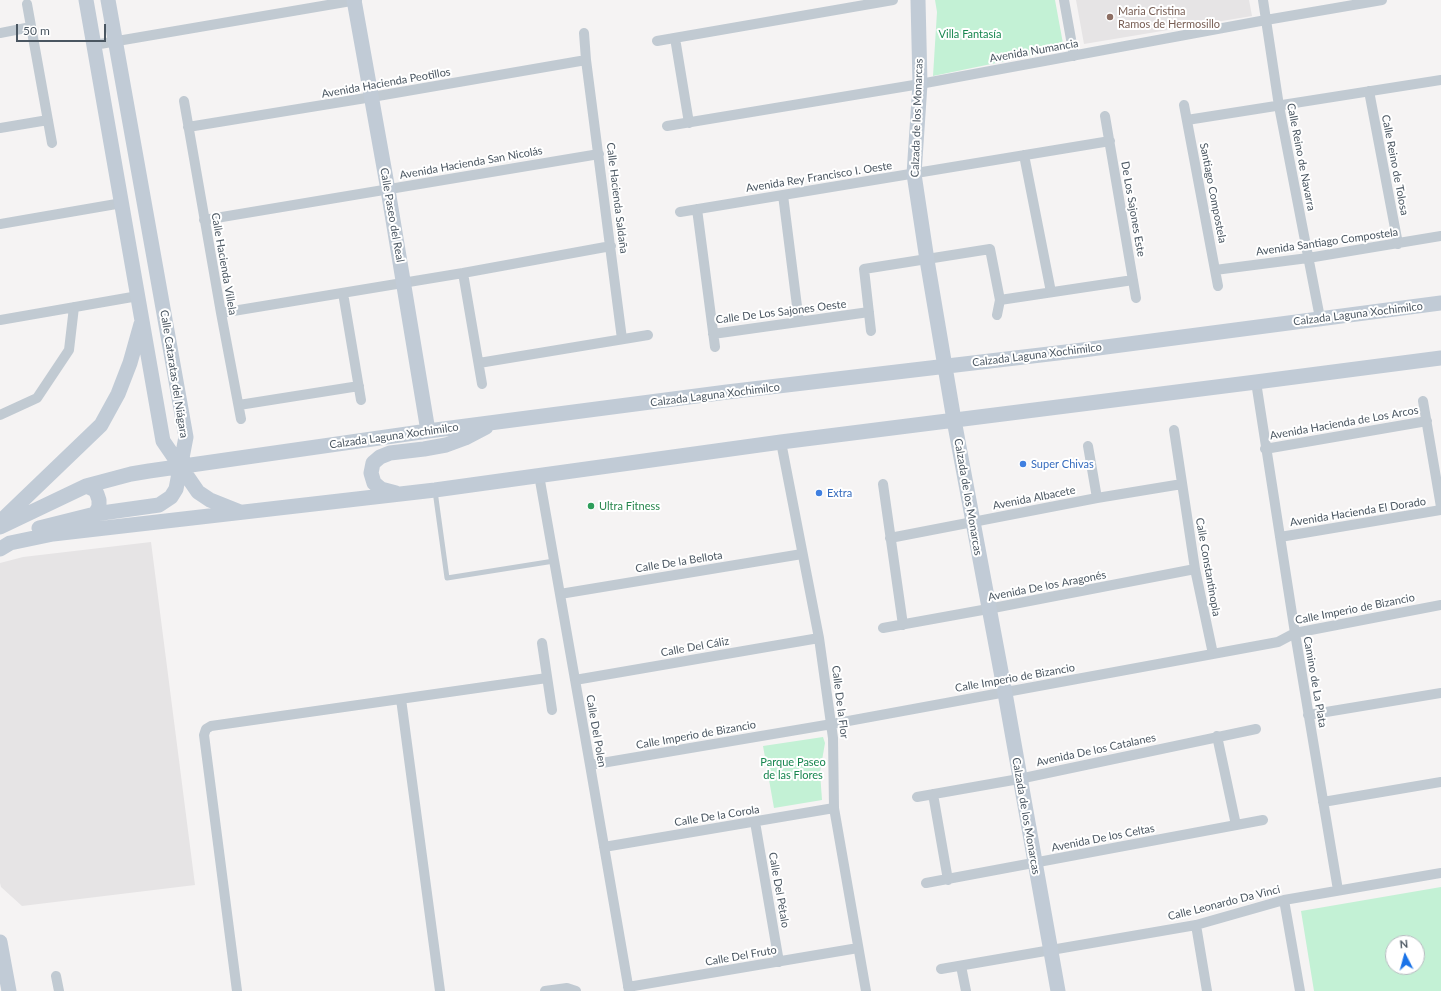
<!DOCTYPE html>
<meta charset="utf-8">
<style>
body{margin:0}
#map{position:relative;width:1441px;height:991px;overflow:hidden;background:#f5f3f3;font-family:Lato,sans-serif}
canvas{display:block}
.north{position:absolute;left:1385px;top:935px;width:40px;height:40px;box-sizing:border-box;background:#fff;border:1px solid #b7bbc0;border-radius:50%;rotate:354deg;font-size:11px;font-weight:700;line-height:16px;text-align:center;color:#4a5661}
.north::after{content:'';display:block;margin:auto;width:14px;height:18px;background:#1a73e8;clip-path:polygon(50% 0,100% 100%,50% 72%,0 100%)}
.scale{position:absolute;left:16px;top:24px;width:90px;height:18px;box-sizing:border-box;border:2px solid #4a5661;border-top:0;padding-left:5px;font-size:12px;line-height:14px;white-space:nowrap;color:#4a5661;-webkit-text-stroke:3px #fff;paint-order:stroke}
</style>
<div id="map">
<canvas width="1441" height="991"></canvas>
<div class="north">N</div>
<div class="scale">50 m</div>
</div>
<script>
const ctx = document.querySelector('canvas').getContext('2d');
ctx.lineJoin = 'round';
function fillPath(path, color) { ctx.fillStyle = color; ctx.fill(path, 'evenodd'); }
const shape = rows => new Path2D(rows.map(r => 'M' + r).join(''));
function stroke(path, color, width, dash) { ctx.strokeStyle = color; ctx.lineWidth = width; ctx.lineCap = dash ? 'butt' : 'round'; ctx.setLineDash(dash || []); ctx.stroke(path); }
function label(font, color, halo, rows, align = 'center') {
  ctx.font = font + ' Lato,sans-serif'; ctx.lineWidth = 4; ctx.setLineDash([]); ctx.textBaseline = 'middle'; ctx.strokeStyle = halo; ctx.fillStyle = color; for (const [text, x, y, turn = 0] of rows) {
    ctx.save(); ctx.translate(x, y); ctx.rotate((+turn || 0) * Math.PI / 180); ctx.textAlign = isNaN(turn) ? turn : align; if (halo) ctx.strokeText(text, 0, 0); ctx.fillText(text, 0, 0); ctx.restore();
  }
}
fillPath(shape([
 [1076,0,1249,0,1252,16,1084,44],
 [151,542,195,885,22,906,1,887,0,883,0,563,23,557]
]), '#e6e4e5');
fillPath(shape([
 [935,0,1055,0,1064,49,933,76,937,12],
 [823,737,825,743,820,772,822,800,774,808,763,746],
 [1441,887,1441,991,1314,991,1301,911],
 [1393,943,1417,943,1417,967,1393,967]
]), '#c3f1d5');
stroke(shape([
 [435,491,447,578,554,561]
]), '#c1cad2', 5);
stroke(shape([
 [1064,0,1074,56],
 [1263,0,1279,106,1320,318],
 [27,4,52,143],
 [0,33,31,27],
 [584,33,586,60,622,339],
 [675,38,689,123],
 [657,41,893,0],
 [94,45,357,0],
 [1369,91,1398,244],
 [184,101,221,313,241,419],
 [1184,105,1218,286],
 [1105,116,1136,298],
 [1187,120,1441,80],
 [667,126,920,84,1266,20,1382,0],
 [188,127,372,97,586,60],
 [0,128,48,120],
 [1024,155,1051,292],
 [783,195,799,322],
 [697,209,715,347],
 [680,212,1110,141],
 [204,220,599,154],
 [0,224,122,203],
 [1215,270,1308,258,1441,236],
 [463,273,482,384],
 [343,293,361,400],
 [1000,300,1133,280],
 [221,313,463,273,611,246],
 [0,320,138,296],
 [871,331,864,269,990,249,1000,300,997,315],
 [713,334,869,312],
 [479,363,648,335],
 [1256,382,1295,633,1338,890],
 [1423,401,1441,507],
 [239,405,359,386],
 [0,415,37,398,69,350,74,307],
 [1174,430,1195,569,1213,654],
 [781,442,819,638,833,738,834,808,866,991],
 [1088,446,1097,498],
 [1265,449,1427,421],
 [539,475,590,765,629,991],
 [883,484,903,625],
 [1280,537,1441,510],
 [890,538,1097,498,1182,484],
 [560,594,802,554],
 [883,628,988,609,1195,569],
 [542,643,552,710],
 [575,680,819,638],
 [401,699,440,991],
 [1308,715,1441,693],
 [1217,736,1236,825],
 [590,765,832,724,1278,642,1295,633,1441,605],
 [933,794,948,880],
 [917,797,1019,779,1256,729],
 [1323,802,1441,782],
 [755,822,779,962],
 [604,847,834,808],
 [926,883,1263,820],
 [1284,900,1300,991],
 [1196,925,1207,991],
 [961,966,966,991],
 [941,969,1196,925,1284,900,1441,873],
 [56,976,59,991],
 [628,987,858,948],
 [237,991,204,735,206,729,211,726,547,678],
 [545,991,567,988,576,991]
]), '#c1cad2', 10);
stroke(shape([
 [86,0,163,441,198,492,210,500,240,512],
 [354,0,388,190,428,431],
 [918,0,920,84,914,174,927,260,954,420,1005,693,1058,991],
 [86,486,95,490,97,494,99,500,99,507,95,514],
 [396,493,381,489,374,483,371,473,373,463,380,457,390,453,424,449,446,445,465,438,486,427],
 [0,522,101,425,118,394,130,363,141,324],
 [0,527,86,486,131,474,149,471,428,431,727,392,1083,350,1441,303],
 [39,528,95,514,159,505,171,497,176,489,186,437,108,0],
 [0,549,10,543,53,534,435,490,781,442,1256,382,1441,358],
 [0,942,9,991]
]), '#c1cbd6', 15);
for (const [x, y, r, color] of [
 [1110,17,4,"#8d6e63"],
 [1023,464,4,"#3f7fe0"],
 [819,493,4,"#3f7fe0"],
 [591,506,4,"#2e9e5b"]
]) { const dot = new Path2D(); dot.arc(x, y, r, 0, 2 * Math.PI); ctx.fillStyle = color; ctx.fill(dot); stroke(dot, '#fff', 1.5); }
label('11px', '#785e54', '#fff', [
 ["Maria Cristina",1118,11],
 ["Ramos de Hermosillo",1118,24]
], 'left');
label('11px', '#17864f', '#fff', [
 ["Villa Fantasía",970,34],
 ["Parque Paseo",793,762],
 ["de las Flores",793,775]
]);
label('11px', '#4a5661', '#fff', [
 ["Avenida Numancia",1034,51,-10],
 ["Avenida Hacienda Peotillos",386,83,-10],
 ["Calzada de los Monarcas",917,118,-88],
 ["Calle Reino de Navarra",1301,157,79],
 ["Avenida Hacienda San Nicolás",471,163,-10],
 ["Calle Reino de Tolosa",1395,165,79],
 ["Avenida Rey Francisco I. Oeste",819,177,-9],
 ["Santiago Compostela",1213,193,79],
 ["Calle Hacienda Saldaña",617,198,83],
 ["De Los Sajones Este",1133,209,80],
 ["Calle Paseo del Real",392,215,80],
 ["Avenida Santiago Compostela",1327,242,-8],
 ["Calle Hacienda Villela",224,264,80],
 ["Calle De Los Sajones Oeste",781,312,-7],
 ["Calzada Laguna Xochimilco",1358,314,-7],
 ["Calzada Laguna Xochimilco",1037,355,-7],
 ["Calle Cataratas del Niágara",174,374,81],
 ["Calzada Laguna Xochimilco",715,395,-7],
 ["Avenida Hacienda de Los Arcos",1344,423,-10],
 ["Calzada Laguna Xochimilco",394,436,-8],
 ["Calzada de los Monarcas",968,497,80],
 ["Avenida Albacete",1034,498,-11],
 ["Avenida Hacienda El Dorado",1358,512,-9],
 ["Calle De la Bellota",679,562,-9],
 ["Calle Constantinopla",1208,567,80],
 ["Avenida De los Aragonés",1047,586,-11],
 ["Calle Imperio de Bizancio",1355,609,-11],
 ["Calle Del Cáliz",695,647,-10],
 ["Calle Imperio de Bizancio",1015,678,-10],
 ["Camino de La Plata",1315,682,80],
 ["Calle De la Flor",840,702,83],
 ["Calle Del Polen",596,731,80],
 ["Calle Imperio de Bizancio",696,735,-10],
 ["Avenida De los Catalanes",1096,750,-12],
 ["Calle De la Corola",717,816,-9],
 ["Calzada de los Monarcas",1026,816,80],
 ["Avenida De los Celtas",1103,838,-11],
 ["Calle Del Pétalo",779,890,80],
 ["Calle Leonardo Da Vinci",1224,903,-14],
 ["Calle Del Fruto",741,956,-10]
]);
label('11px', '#366cbe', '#fff', [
 ["Super Chivas",1031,464],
 ["Extra",827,493]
], 'left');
label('11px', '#27864d', '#fff', [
 ["Ultra Fitness",599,506]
], 'left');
</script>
